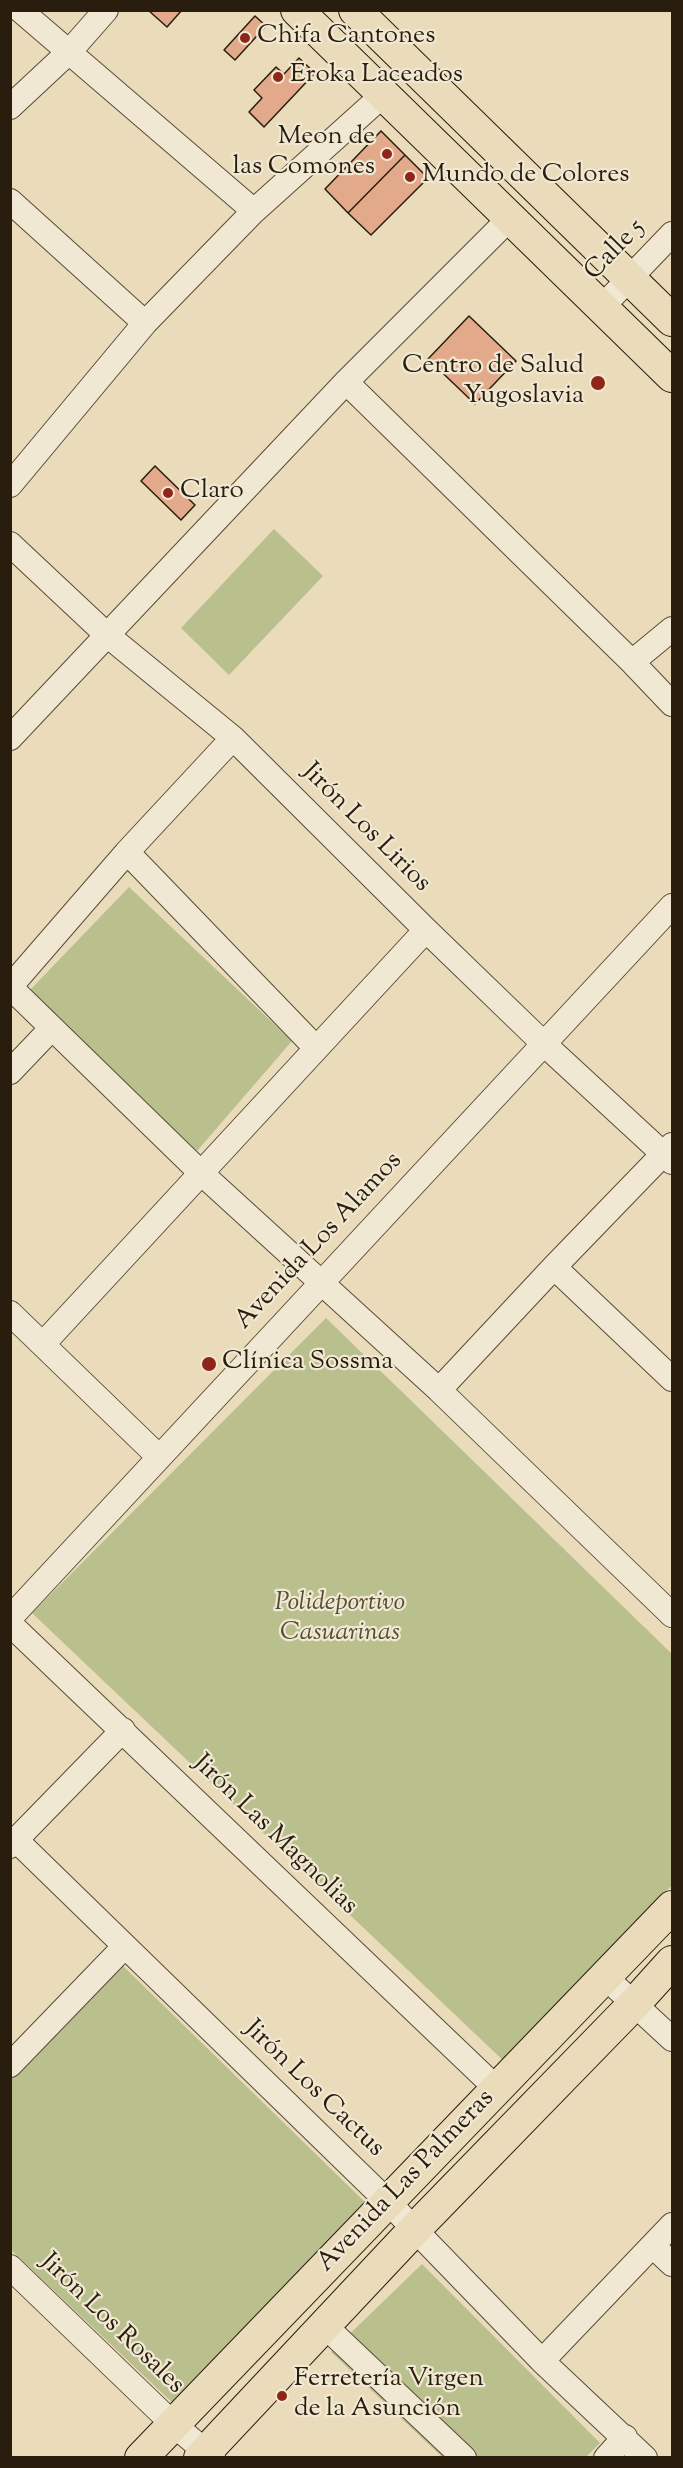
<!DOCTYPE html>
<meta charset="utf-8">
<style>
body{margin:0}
#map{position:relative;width:683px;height:2468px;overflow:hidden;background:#eadbbb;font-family:"Sorts Mill Goudy",serif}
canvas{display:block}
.frame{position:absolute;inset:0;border:12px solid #291d0d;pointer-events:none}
</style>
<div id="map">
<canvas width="683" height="2468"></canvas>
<div class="frame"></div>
</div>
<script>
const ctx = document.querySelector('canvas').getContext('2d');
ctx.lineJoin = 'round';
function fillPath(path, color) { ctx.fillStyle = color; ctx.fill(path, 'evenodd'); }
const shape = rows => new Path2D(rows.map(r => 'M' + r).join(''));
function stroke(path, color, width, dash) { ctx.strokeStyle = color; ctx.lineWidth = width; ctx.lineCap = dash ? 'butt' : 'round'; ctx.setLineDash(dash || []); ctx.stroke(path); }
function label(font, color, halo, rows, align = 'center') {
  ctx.font = font + ' "Sorts Mill Goudy",serif'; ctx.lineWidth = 4.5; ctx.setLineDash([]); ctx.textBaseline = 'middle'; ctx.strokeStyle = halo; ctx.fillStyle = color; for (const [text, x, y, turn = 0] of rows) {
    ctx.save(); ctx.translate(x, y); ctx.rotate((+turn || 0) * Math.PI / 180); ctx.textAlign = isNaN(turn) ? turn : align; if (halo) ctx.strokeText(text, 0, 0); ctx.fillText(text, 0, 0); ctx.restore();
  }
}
fillPath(shape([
 [274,529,323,576,229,675,181,628],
 [129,887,292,1041,197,1151,30,990],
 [326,1318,672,1654,672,1885,509,2066,32,1613],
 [121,1964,372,2209,179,2409,11,2250,10,2078],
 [422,2264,600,2443,586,2457,442,2457,331,2352]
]), '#b9c08e');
const building = shape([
 [148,10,182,10,167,27,148,10],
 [255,16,266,26,235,60,224,50,255,16],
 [299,58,315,73,264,127,249,112,262,98,254,90,276,67,284,74,299,58],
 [381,131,405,155,348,213,325,189,381,131],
 [405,155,428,178,371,235,348,213,405,155],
 [469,316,516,361,475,404,428,359,469,316],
 [155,466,195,505,181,520,141,481,155,466]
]);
fillPath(building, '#e2aa8b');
stroke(building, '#291d0d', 1.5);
const minor = shape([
 [20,10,254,211],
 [10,107,70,51,106,10],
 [10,201,145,323],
 [601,308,672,234],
 [346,382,632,662,672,629],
 [10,485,145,323,254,211,383,95],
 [10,544,107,635,233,738,426,930,543,1043,672,1162],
 [632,662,672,704],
 [10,738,346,382,510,218],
 [233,738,127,852,10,987,200,1172,439,1390,672,1615],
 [127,852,316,1048],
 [10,1072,51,1029],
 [554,1267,672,1379],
 [10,1313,159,1457],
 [43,1344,426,930],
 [439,1390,554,1267,672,1145],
 [10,1618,672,906],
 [10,1624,497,2089],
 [16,1840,388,2202,542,2361,645,2458],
 [10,1846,123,1730],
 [605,1977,672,2039],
 [10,2065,124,1947],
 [653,2246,672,2264],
 [10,2267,173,2424,213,2458],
 [325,2326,464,2458],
 [542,2361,672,2225],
 [606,2458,625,2437]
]);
const major = shape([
 [297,10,672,376],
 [355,10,672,320],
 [141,2458,672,1907],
 [200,2458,414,2230,635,2003,672,1962]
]);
stroke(minor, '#594c38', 26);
stroke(major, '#291d0d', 34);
stroke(minor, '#f1e8d3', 24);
stroke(major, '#eadbbb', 32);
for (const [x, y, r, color] of [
 [245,38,6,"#8f2418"],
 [278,77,6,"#8f2418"],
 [387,154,6,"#8f2418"],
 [410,177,6,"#8f2418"],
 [598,383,8,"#8f2418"],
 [168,493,6,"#8f2418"],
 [209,1364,8,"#8f2418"],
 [282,2396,6,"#8f2418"]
]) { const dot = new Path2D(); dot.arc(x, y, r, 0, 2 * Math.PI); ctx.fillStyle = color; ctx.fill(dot); stroke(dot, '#f1e8d3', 2); }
label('26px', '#291d0d', '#f1e8d3', [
 ["Chifa Cantones",257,38],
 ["Eroka Laceados",290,77],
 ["Meon de",375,139,"right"],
 ["las Comones",375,169,"right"],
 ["Mundo de Colores",422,177],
 ["Centro de Salud",584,368,"right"],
 ["Yugoslavia",584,398,"right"],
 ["Claro",180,493],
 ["Clínica Sossma",222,1364],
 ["Ferretería Virgen",294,2381],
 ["de la Asunción",294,2411]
], 'left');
label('26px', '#291d0d', '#f1e8d3', [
 ["Calle 5",616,251,-46],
 ["Jirón Los Lirios",365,829,45],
 ["Avenida Los Alamos",320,1242,-47],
 ["Jirón Las Magnolias",274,1836,44],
 ["Jirón Los Cactus",313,2090,44],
 ["Avenida Las Palmeras",407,2182,-46],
 ["Jirón Los Rosales",111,2325,44]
]);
label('italic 26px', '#544e34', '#f1e8d3', [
 ["Polideportivo",340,1605],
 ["Casuarinas",340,1635]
]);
</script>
